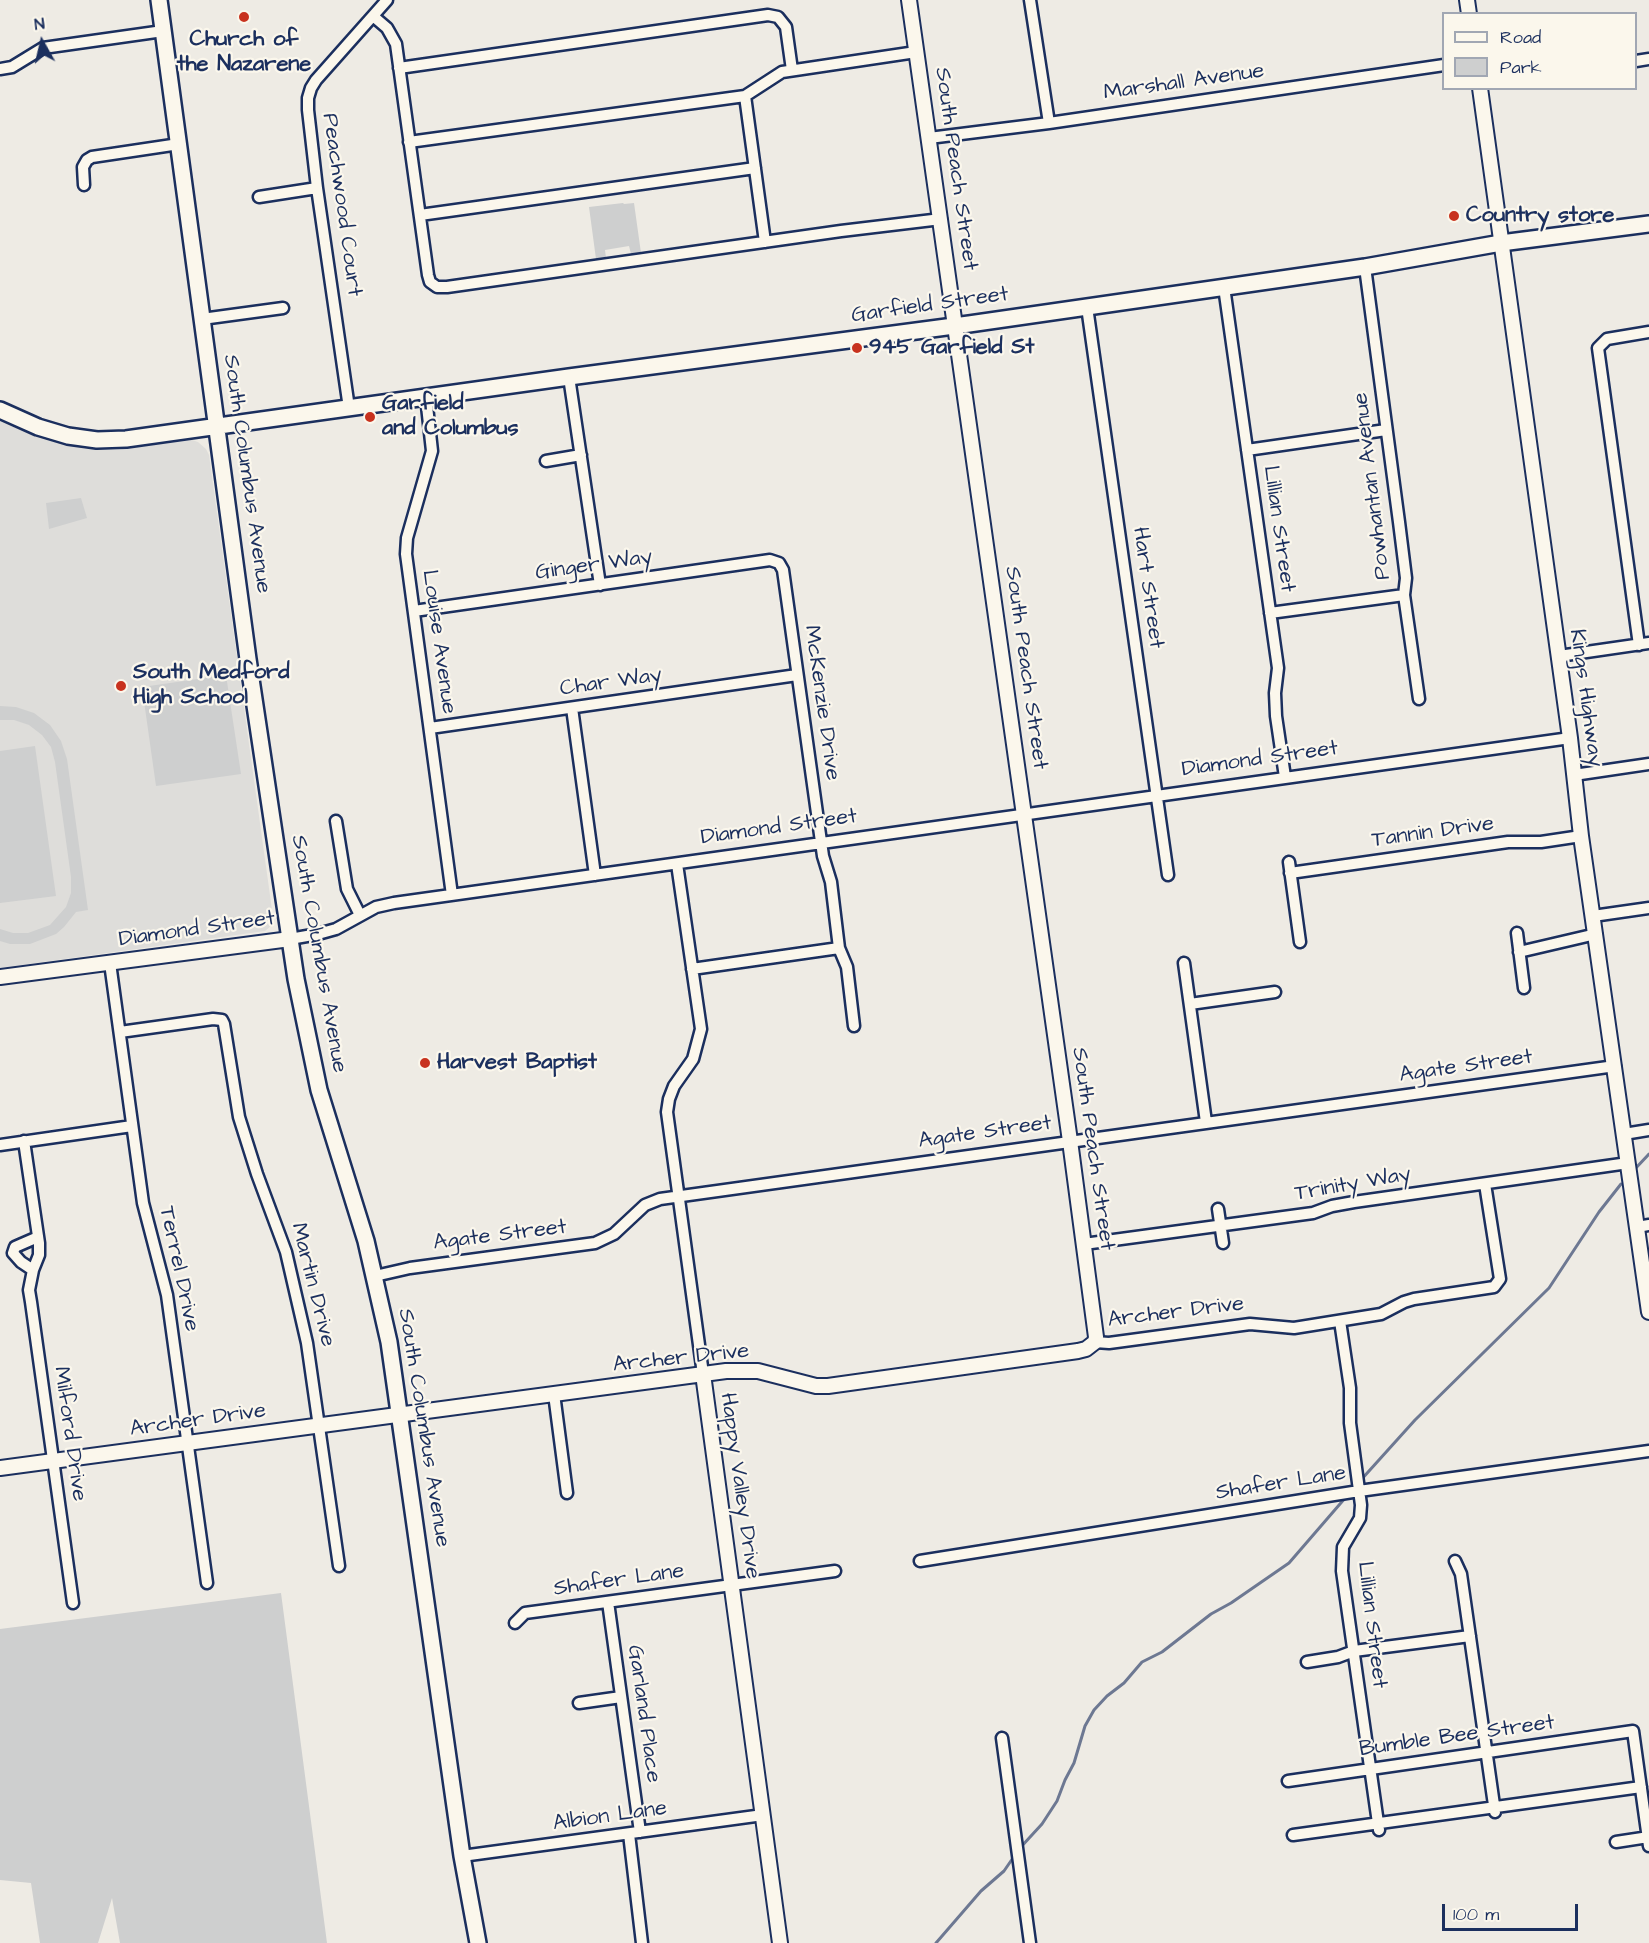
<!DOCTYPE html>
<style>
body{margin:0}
#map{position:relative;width:1649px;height:1943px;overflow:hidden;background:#eeebe4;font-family:"Architects Daughter",sans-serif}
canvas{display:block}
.legend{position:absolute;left:1442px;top:12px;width:195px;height:78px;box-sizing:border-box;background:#fbf7ec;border:2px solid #a1a7b3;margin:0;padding:8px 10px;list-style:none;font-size:18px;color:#1b2f5e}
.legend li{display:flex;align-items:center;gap:12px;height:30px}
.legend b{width:30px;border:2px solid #a1a7b3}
.north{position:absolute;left:12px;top:12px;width:60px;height:60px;-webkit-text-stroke:4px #fbf7ec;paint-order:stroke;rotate:352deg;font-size:16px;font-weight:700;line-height:24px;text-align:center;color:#1b2f5e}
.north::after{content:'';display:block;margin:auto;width:21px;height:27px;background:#1b2f5e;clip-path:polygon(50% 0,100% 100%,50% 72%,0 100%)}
.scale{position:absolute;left:1442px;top:1904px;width:136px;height:27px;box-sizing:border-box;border:3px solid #1b2f5e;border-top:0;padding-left:8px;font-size:18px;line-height:21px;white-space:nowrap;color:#1b2f5e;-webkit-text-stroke:4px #fbf7ec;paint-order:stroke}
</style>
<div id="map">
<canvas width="1649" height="1943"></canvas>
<ul class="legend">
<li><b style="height:8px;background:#fbf7ec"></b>Road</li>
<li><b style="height:16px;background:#cecfcf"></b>Park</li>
</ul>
<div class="north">N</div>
<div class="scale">100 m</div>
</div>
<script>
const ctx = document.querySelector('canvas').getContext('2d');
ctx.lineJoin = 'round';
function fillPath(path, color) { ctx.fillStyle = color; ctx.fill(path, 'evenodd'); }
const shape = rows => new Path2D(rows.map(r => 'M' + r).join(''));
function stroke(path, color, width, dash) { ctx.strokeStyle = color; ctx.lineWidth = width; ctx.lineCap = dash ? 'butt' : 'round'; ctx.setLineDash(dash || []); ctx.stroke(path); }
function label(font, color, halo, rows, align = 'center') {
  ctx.font = font + ' "Architects Daughter",sans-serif'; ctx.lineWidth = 4.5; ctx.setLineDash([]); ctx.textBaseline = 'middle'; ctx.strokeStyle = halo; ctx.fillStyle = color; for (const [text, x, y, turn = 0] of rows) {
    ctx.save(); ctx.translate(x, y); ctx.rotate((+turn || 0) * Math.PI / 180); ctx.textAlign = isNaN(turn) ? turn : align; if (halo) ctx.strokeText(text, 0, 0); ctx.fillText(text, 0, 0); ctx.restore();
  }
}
fillPath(shape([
 [0,421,39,438,85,449,116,450,192,440,198,442,206,449,209,455,273,917,271,926,265,931,0,968]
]), '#deddda');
fillPath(shape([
 [623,203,624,204,634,203,641,253,631,254,629,246,605,250,606,258,596,259,589,207],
 [81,498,87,518,49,529,46,503],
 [226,675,241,774,156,786,142,687],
 [0,706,16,707,34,713,50,725,61,741,67,759,88,910,76,912,64,927,56,934,30,944,10,944,0,941,0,929,13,933,28,933,50,925,66,907,71,893,71,877,55,762,51,747,42,735,29,725,14,720,0,720],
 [35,746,56,896,0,903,0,751],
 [281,1593,327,1943,120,1943,112,1898,98,1943,40,1943,31,1883,0,1880,0,1629]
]), '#cecfcf');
stroke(shape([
 [1634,1170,1649,1154],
 [1360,1481,1415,1420,1549,1288,1599,1212,1621,1184],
 [1020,1848,1042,1824,1057,1801,1065,1780,1074,1763,1085,1726,1094,1710,1107,1696,1124,1683,1142,1662,1162,1652,1211,1614,1231,1603,1289,1563,1346,1497],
 [936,1943,981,1891,1004,1871,1015,1855]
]), '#6d7892', 3);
const minor = shape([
 [1030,0,1049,123],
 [373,16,387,28,396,44,428,275,430,282,437,287,447,287,841,231,941,219],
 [1636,61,1649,59],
 [399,68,768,15,778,17,786,27,792,70],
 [0,69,12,67,43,48,163,31],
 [745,96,765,242],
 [929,138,1049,123,1444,65],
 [409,142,745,96,782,72,916,52],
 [84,185,83,167,87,160,92,157,179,144],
 [259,197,317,188],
 [420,215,755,168],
 [1365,267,1399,522,1406,578,1404,595,1419,699],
 [1224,287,1278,668,1275,693,1276,716,1285,777],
 [1087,307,1168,875],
 [202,319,283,308],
 [569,377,600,585],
 [426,397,432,451,407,538,406,554,452,895],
 [349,408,317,188,308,110,308,98,311,88,316,80,387,0],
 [1247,450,1386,430],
 [546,461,581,455],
 [414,611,770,560,779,563,783,570,823,856,831,882,839,948,847,967,854,1026],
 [1270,613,1404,595],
 [1639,645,1598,348,1607,339,1649,332],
 [1559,656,1649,643],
 [572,708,595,875],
 [430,728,797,675],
 [1574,775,1649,764],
 [336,821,347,889,360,915],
 [1289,862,1300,942],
 [677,864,701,1029,693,1059,674,1086,669,1099,667,1112,703,1374],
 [1290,873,1508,842,1541,842,1581,836],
 [1593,916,1649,908],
 [1517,933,1524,988],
 [290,939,318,934,336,929,376,907,394,903,1570,738],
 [1519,952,1596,934],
 [110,963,143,1203,167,1295,207,1583],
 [1184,963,1206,1122],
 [692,969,839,948],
 [1190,1004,1275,992],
 [120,1032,213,1019,222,1020,224,1024,239,1117,257,1174,286,1252,307,1343,339,1566],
 [1624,1134,1649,1130],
 [24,1141,39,1243,39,1255,33,1270],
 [0,1145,132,1126],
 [1218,1209,1223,1243],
 [1637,1227,1649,1225],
 [38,1237,15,1247,13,1253,21,1262,33,1270,29,1290,31,1302,73,1603],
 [1084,1244,1313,1213,1332,1206,1354,1202,1628,1163],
 [375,1276,410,1268,595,1243,614,1234,645,1205,660,1199,1615,1066],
 [1340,1321,1350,1388,1350,1423,1361,1505,1360,1518,1343,1547,1342,1571,1379,1830],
 [1095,1342,1109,1343,1250,1324,1294,1328,1381,1314,1404,1302,1414,1299,1494,1287,1500,1279,1485,1184],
 [554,1394,567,1493],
 [920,1561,1359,1491,1649,1451],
 [1455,1561,1461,1574,1495,1812],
 [608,1602,640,1832],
 [515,1623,525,1613,835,1571],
 [1307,1662,1338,1657,1354,1651,1470,1636],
 [579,1703,621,1697],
 [1002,1738,1030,1943],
 [1288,1781,1633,1731,1649,1846],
 [629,1834,642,1943],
 [1293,1835,1641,1787],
 [1616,1842,1649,1837],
 [462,1856,763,1815]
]);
const tertiary = shape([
 [1467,0,1469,14],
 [1480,88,1570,738,1581,836,1649,1312],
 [0,977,290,939],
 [703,1374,780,1943],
 [0,1468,726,1371,758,1371,816,1386,828,1386,1078,1351,1086,1349,1095,1342,1096,1337,1070,1141,909,0]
]);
const secondary = shape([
 [159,0,248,659,296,979,319,1090,366,1241,389,1342,462,1856,478,1943],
 [0,410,38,427,68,436,97,440,126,439,569,377,969,324,1365,267,1501,243,1649,224]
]);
stroke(minor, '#1b2f5e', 15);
stroke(tertiary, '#1b2f5e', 18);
stroke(secondary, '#1b2f5e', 20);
stroke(minor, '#fbf7ec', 10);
stroke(tertiary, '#fbf7ec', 14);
stroke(secondary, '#fbf7ec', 15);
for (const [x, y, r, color] of [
 [244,17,6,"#c8321e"],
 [1454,216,6,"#c8321e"],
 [857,348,6,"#c8321e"],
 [370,417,6,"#c8321e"],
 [121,686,6,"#c8321e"],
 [425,1063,6,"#c8321e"]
]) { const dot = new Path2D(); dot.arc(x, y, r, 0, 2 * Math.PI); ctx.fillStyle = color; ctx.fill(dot); stroke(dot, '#fbf7ec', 2); }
label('bold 22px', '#1b2f5e', '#fbf7ec', [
 ["Church of",244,40,"center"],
 ["the Nazarene",244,65,"center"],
 ["Country store",1466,216],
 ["945 Garfield St",869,348],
 ["Garfield",382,404],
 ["and Columbus",382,429],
 ["South Medford",133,673],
 ["High School",133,698],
 ["Harvest Baptist",437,1063]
], 'left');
label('22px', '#1b2f5e', '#fbf7ec', [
 ["Marshall Avenue",1184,83,-8],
 ["South Peach Street",955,169,82],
 ["Peachwood Court",341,205,82],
 ["Garfield Street",930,306,-8],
 ["South Columbus Avenue",246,474,82],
 ["Powhantan Avenue",1373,486,-97],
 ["Lillian Street",1278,529,82],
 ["Ginger Way",594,566,-8],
 ["Hart Street",1147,588,82],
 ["Louise Avenue",438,642,82],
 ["South Peach Street",1025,668,82],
 ["Char Way",611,683,-8],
 ["Kings Highway",1585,698,82],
 ["McKenzie Drive",821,703,82],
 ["Diamond Street",1260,760,-8],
 ["Diamond Street",779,828,-8],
 ["Tannin Drive",1433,833,-8],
 ["Diamond Street",197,930,-8],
 ["South Columbus Avenue",318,954,80],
 ["Agate Street",1466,1067,-8],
 ["Agate Street",985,1133,-8],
 ["South Peach Street",1092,1149,82],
 ["Trinity Way",1353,1185,-10],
 ["Agate Street",500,1236,-7],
 ["Terrel Drive",178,1269,78],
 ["Martin Drive",312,1285,76],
 ["Archer Drive",1176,1313,-7],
 ["Archer Drive",681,1359,-6],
 ["Archer Drive",198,1421,-8],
 ["South Columbus Avenue",423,1428,81],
 ["Milford Drive",69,1434,82],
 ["Shafer Lane",1281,1484,-9],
 ["Happy Valley Drive",739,1486,82],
 ["Shafer Lane",619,1581,-8],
 ["Lillian Street",1371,1625,83],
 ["Garland Place",643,1714,82],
 ["Bumble Bee Street",1457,1737,-8],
 ["Albion Lane",610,1817,-8]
]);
</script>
